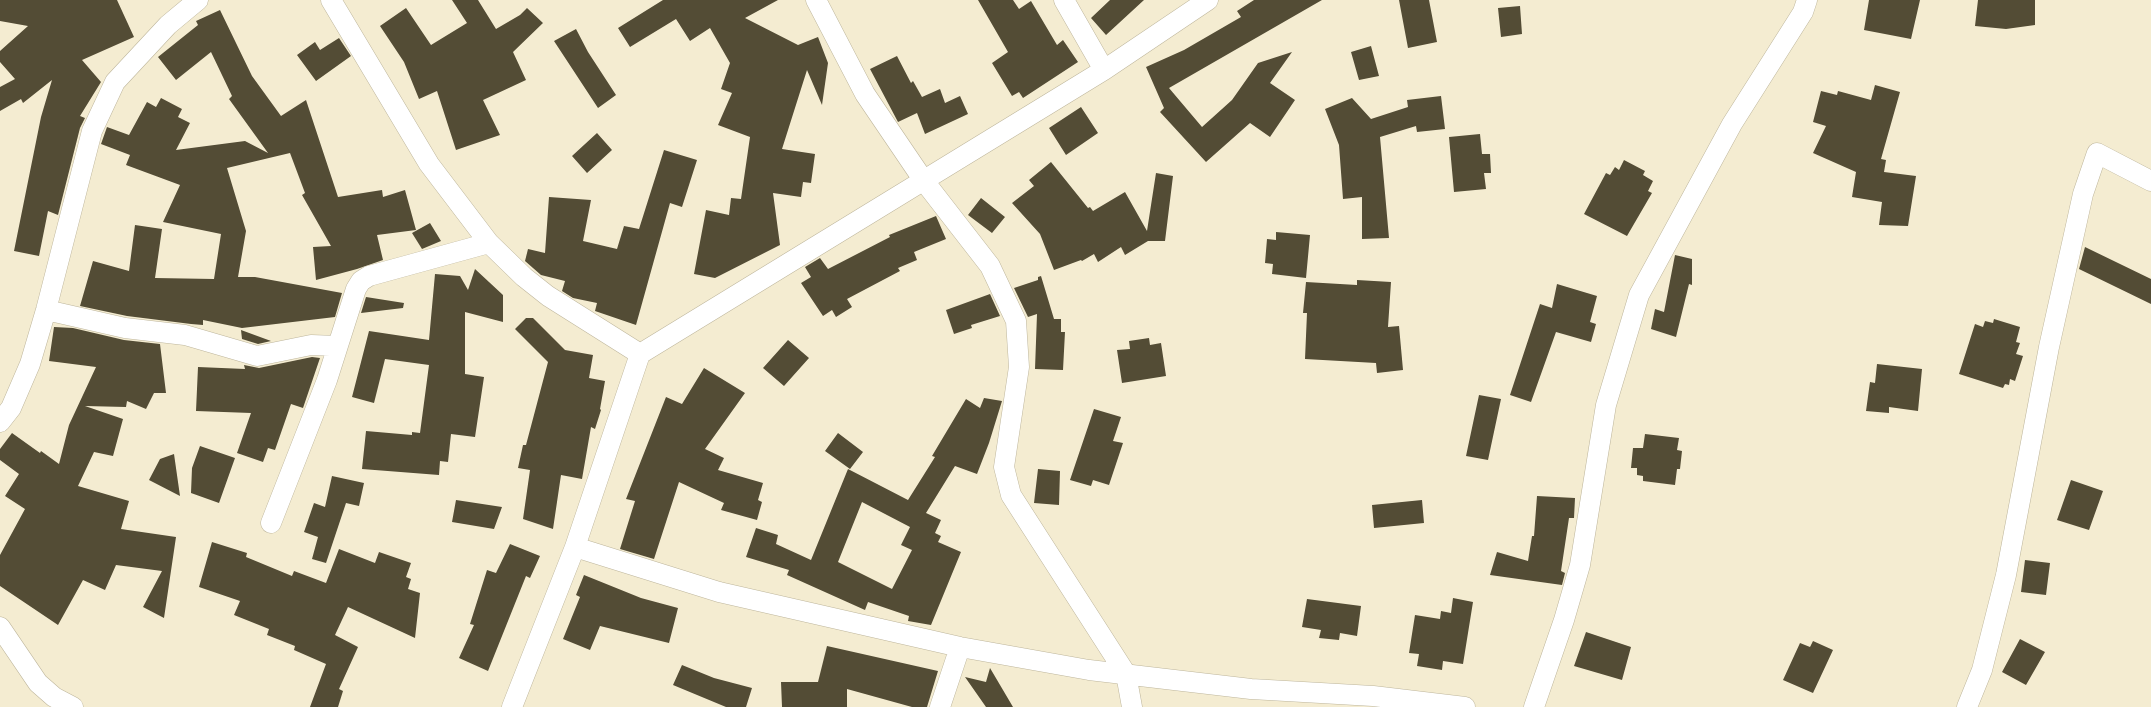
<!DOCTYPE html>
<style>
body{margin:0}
canvas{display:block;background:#f4ecd1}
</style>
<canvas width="2151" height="707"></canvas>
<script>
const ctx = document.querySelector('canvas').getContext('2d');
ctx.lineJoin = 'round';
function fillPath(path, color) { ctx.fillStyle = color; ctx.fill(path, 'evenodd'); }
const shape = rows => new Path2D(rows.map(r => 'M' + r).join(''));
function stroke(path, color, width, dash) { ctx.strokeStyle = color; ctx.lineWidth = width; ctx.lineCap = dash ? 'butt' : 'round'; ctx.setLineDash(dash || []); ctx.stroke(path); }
fillPath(shape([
 [0,0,117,0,134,37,82,60,101,82,80,116,85,118,80,128,58,215,48,211,39,256,14,251,41,117,52,80,23,103,21,99,0,111,0,87,15,79,0,62,0,51,28,26,0,21],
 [452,0,478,0,496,29,520,15,527,8,543,23,513,52,526,80,483,100,500,135,456,150,437,91,419,99,404,62,380,26,406,8,431,45,467,23],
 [663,0,778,0,745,18,798,45,818,37,828,63,822,105,807,70,782,149,815,154,811,183,803,182,801,197,773,193,780,245,715,278,694,274,706,210,729,215,731,198,741,199,750,137,718,125,732,93,721,89,730,63,710,28,690,41,676,19,630,47,618,28],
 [978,0,1013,0,1019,9,1031,1,1057,45,1063,40,1078,62,1023,98,1019,92,1012,96,992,63,1008,52],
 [1110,0,1144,0,1106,35,1091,18],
 [1254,0,1322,0,1169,88,1202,127,1232,100,1258,63,1292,52,1270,83,1295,100,1270,137,1250,123,1206,162,1160,112,1164,108,1146,67,1184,50,1241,17,1237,11],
 [1399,0,1429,0,1437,42,1408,48],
 [1869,0,1920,0,1911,39,1864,30],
 [1978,0,2035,0,2035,25,2006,29,1975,26],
 [1520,6,1522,34,1501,37,1498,8],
 [220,10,252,76,281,116,306,100,338,197,382,190,383,197,405,190,416,230,377,235,383,260,357,269,316,280,313,247,331,246,302,195,305,193,290,153,227,168,246,231,238,277,255,277,342,293,335,317,242,328,203,320,203,325,191,324,127,316,80,306,93,261,129,271,135,225,162,229,155,278,214,279,221,234,163,222,180,185,126,165,130,155,101,144,107,127,129,135,147,102,156,107,161,98,182,109,178,117,190,123,176,150,245,141,268,153,229,99,232,96,211,52,176,80,158,57,198,25,196,21],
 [576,29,588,52,616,95,598,108,554,41],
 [339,38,351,56,316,81,297,55,315,42,320,50],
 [1371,46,1379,76,1359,80,1351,52],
 [897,56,911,83,913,81,922,97,940,89,945,103,960,96,968,114,925,134,917,113,898,122,870,69],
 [1875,85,1900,92,1881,159,1886,160,1884,172,1916,176,1908,226,1879,225,1882,202,1852,197,1856,172,1813,153,1826,126,1813,122,1821,91,1837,95,1838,91,1871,100],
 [1441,96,1445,129,1417,132,1416,126,1380,137,1389,238,1362,239,1362,197,1343,199,1339,145,1325,109,1352,98,1371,119,1408,107,1407,100],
 [1081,107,1098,133,1066,155,1049,128],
 [597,133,612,150,587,173,572,156],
 [1480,134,1482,154,1490,154,1491,173,1484,173,1486,189,1454,192,1449,137],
 [664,150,697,160,682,207,670,203,636,325,595,311,597,303,573,298,562,291,565,281,541,275,525,261,528,249,545,253,549,197,591,200,583,241,617,249,624,226,639,229],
 [1624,160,1645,171,1643,175,1653,181,1648,191,1652,193,1627,236,1584,214,1606,173,1610,175,1615,167,1619,170],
 [1051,162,1088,208,1090,207,1093,211,1125,192,1147,231,1156,173,1173,176,1165,241,1148,241,1125,255,1121,247,1098,262,1094,254,1082,261,1081,260,1054,270,1040,234,1012,203,1034,186,1029,180],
 [981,198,1005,217,992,233,968,215],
 [936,216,946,239,914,252,917,260,898,268,900,271,847,299,852,307,836,317,832,310,823,316,801,283,811,277,805,267,820,258,828,269,890,237,889,235],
 [430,223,441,241,422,249,412,233],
 [1276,232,1310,235,1306,278,1272,274,1273,264,1265,263,1267,239,1276,240],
 [2085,247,2151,279,2151,304,2079,269],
 [1675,255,1692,259,1692,285,1689,284,1676,337,1651,329,1655,309,1664,312],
 [475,269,503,295,503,322,465,312,465,374,484,377,475,437,451,434,448,462,440,461,439,475,362,469,366,431,412,435,412,432,420,433,429,365,385,359,374,403,352,397,369,331,429,340,435,274,460,276,468,290],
 [1041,276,1054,319,1061,319,1061,332,1065,332,1063,370,1035,369,1037,314,1028,317,1014,288,1038,280,1038,277],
 [1357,280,1391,282,1388,327,1399,326,1403,370,1377,373,1376,363,1305,359,1307,313,1303,313,1306,282,1357,285],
 [1557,284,1597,296,1590,322,1596,324,1591,342,1556,332,1531,402,1510,395,1540,304,1552,308],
 [990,294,1000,316,971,325,972,328,954,334,946,310],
 [366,297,404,303,403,308,361,313],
 [526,318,533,318,565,350,593,355,589,378,605,381,600,409,601,410,595,429,591,427,582,479,561,475,553,529,523,519,530,470,518,468,523,445,526,445,548,362,515,329],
 [1994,319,2020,327,2016,342,2020,343,2016,354,2023,356,2015,381,2010,379,2009,385,2005,384,2003,388,1959,374,1975,324,1983,327,1985,321,1993,323],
 [54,327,73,328,124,340,160,344,166,393,154,393,146,409,127,401,126,407,85,406,123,419,113,456,94,452,78,486,129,501,121,529,176,537,164,618,143,607,162,571,116,565,105,590,83,580,58,625,0,586,0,555,25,509,5,496,19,474,0,460,0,449,12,433,40,453,41,451,59,464,69,425,96,367,49,361],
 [241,330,271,341,258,344,242,339],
 [1149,338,1150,345,1161,343,1166,376,1122,383,1117,350,1130,349,1129,341],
 [788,340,809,358,784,386,763,368],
 [312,357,320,358,303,408,291,404,275,450,268,448,263,462,237,453,251,413,196,411,198,367,245,369,244,365,259,368],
 [1877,364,1922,369,1918,411,1889,407,1889,413,1866,411,1870,382,1875,383],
 [704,368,745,393,705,449,724,458,718,470,763,483,758,500,762,502,757,520,721,510,724,503,679,482,654,559,620,549,635,501,626,499,666,397,682,404],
 [1479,395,1501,399,1488,460,1466,456],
 [984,398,1002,401,989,443,977,474,955,466,926,513,941,520,935,533,941,536,938,542,961,552,931,625,908,621,909,616,868,602,865,610,787,575,789,570,746,557,756,528,778,535,776,544,811,560,848,469,908,500,935,457,932,456,966,399,980,408],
 [862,502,910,527,901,545,912,550,892,589,838,562],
 [1094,409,1121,417,1113,441,1123,443,1109,485,1093,480,1091,486,1070,480],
 [838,433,863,452,850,469,825,451],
 [1645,434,1679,438,1677,450,1682,451,1680,469,1677,469,1675,485,1643,481,1643,476,1637,475,1637,468,1631,468,1633,448,1643,448],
 [200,446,235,458,219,503,191,493,192,468],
 [174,454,180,496,149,480,160,459],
 [1038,469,1060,471,1059,505,1034,503],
 [332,476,364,483,359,506,346,503,326,563,312,559,318,537,304,532,314,503,325,507],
 [2071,480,2103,491,2089,530,2057,520],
 [1537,496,1575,498,1574,518,1569,518,1561,571,1565,573,1562,585,1490,575,1497,552,1528,561,1532,536,1534,536],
 [456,500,502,507,494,529,452,522],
 [1422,500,1424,523,1374,528,1372,505],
 [212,542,247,553,246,557,292,576,294,571,326,583,339,549,375,563,379,552,411,563,406,577,411,579,408,589,420,593,415,638,348,607,335,635,358,647,339,689,343,691,338,707,310,707,326,664,294,650,295,646,267,635,269,629,234,615,240,601,199,587],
 [510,544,540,556,530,578,526,576,488,671,459,658,474,625,470,624,487,570,496,573],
 [2025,560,2050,563,2046,595,2021,592],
 [584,575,641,598,678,608,669,643,600,626,590,650,563,639,580,597,576,595],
 [1453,598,1473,602,1463,664,1443,661,1442,670,1417,666,1419,654,1409,653,1415,615,1440,619,1441,611,1451,613],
 [1307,599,1361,606,1357,636,1340,633,1339,640,1319,638,1321,630,1302,627],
 [1586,632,1631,647,1622,680,1574,666],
 [2020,639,2045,652,2026,685,2002,672],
 [1813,641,1833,650,1813,693,1783,680,1800,643,1810,647],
 [827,646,938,671,927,707,912,707,847,689,847,707,782,707,781,682,818,682],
 [682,665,714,678,752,688,746,707,726,707,673,685],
 [990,668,1013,707,986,707,965,677,986,682]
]), '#534c35');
const minor = shape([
 [331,0,429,164,489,243,524,277,548,296,640,354],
 [816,0,865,94,924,181,990,266,1016,321,1019,367,1004,467,1011,495,1126,674,1132,707],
 [1064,0,1104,70],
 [46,310,125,328,185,335,257,356,311,345,337,346],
 [0,422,11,408,30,364,46,310,92,131,115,82,168,25,198,0],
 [271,523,327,380,356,289,361,281,369,276,489,243],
 [575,547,719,592,960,647,1089,670,1251,689,1373,696,1465,707],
 [0,627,38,683,54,697,73,707],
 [512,707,575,547,640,354,1104,70,1208,0],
 [940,707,960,647],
 [1534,707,1564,620,1580,565,1606,405,1639,295,1732,124,1803,12,1807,0],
 [1967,707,1982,670,2006,575,2049,347,2083,194,2097,153,2151,181]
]);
stroke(minor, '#beb69c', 21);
stroke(minor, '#fff', 20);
</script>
